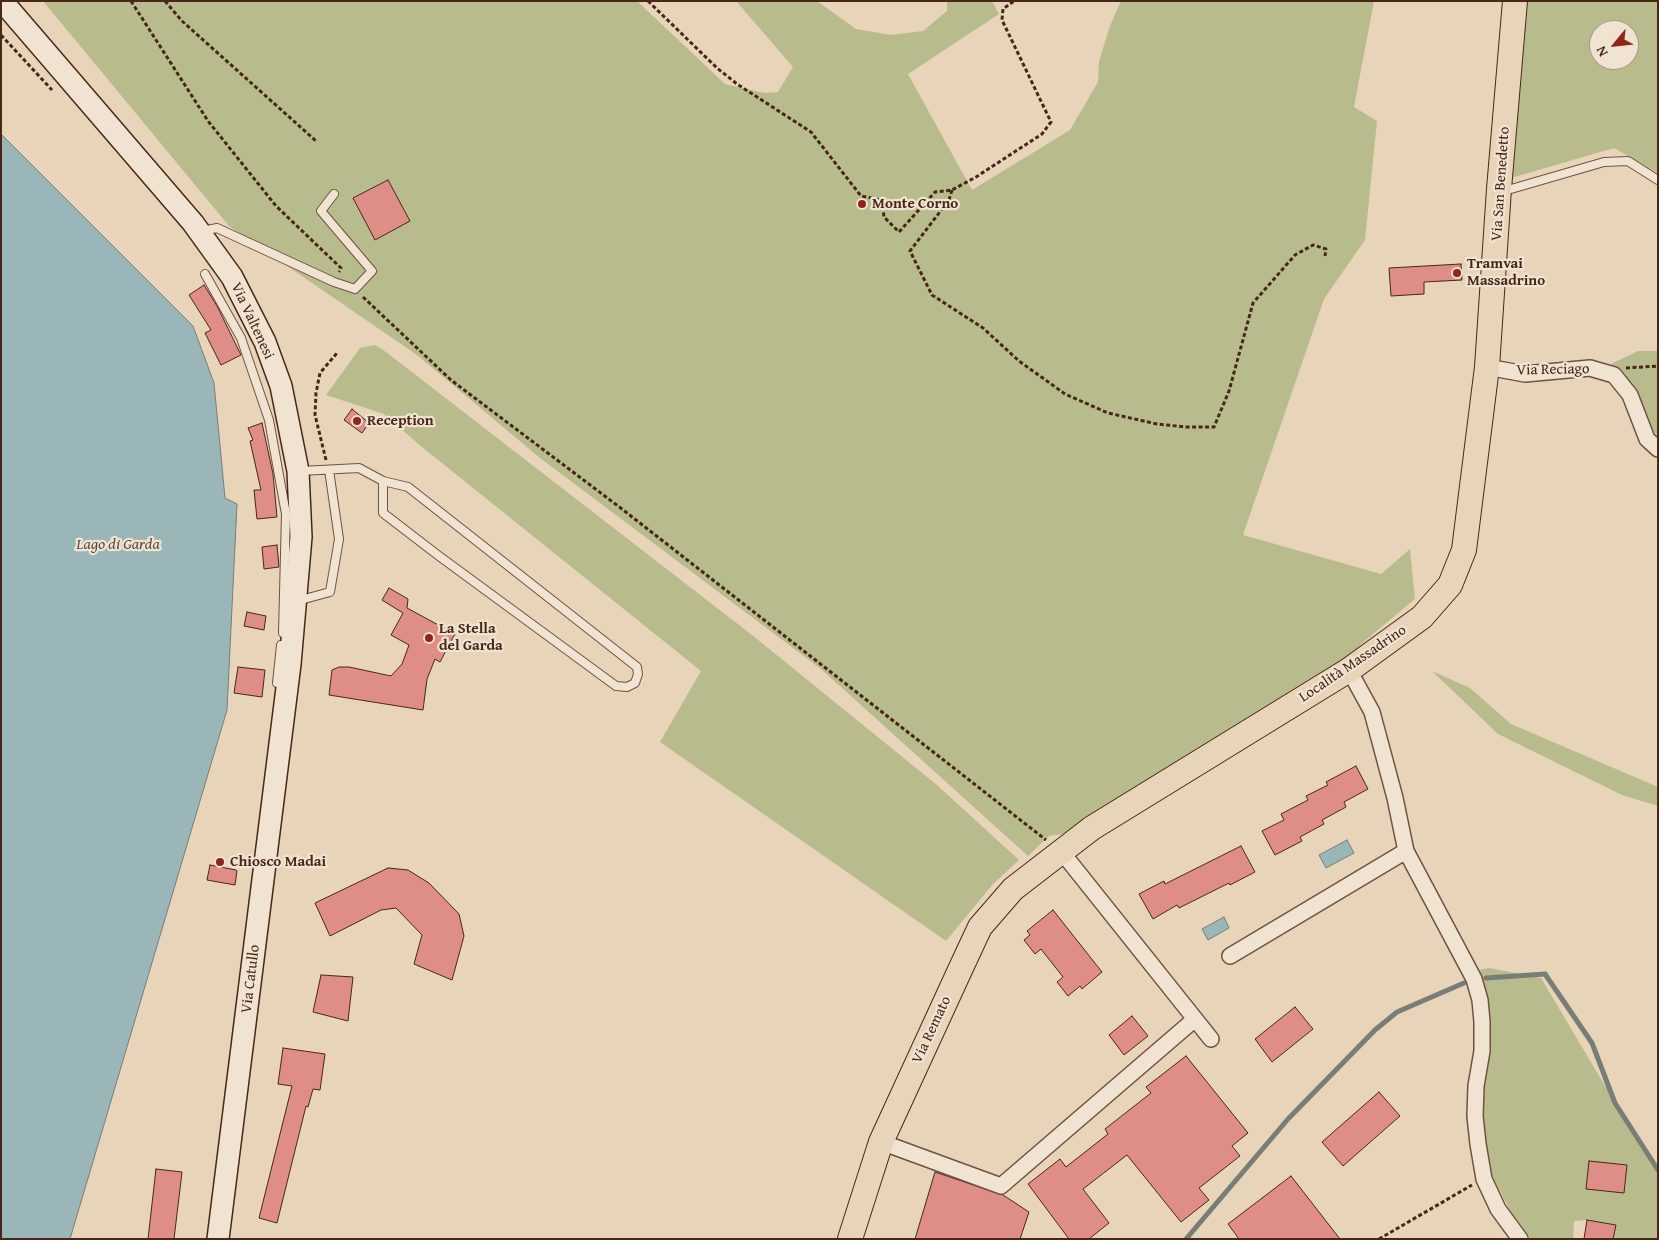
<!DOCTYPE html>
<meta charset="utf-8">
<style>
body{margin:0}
#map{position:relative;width:1659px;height:1240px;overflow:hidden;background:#e8d4b8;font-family:"Gentium Book Plus",serif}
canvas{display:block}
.frame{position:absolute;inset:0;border:2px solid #482718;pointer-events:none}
.north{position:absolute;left:1589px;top:20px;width:50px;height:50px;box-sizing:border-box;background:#f0e3d1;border:1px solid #ad9887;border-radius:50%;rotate:242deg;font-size:14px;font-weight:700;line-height:20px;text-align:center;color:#482718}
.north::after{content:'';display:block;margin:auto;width:18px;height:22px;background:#8f2418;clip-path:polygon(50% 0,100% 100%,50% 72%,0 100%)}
</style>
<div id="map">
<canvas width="1659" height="1240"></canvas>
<div class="frame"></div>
<div class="north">N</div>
</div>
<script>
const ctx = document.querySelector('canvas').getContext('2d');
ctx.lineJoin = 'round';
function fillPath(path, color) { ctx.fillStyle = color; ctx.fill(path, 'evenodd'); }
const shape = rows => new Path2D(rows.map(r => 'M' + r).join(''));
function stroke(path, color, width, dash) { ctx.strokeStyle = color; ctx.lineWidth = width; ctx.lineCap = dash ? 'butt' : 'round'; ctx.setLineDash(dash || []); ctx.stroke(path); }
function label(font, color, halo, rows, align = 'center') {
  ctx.font = font + ' "Gentium Book Plus",serif'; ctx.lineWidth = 4.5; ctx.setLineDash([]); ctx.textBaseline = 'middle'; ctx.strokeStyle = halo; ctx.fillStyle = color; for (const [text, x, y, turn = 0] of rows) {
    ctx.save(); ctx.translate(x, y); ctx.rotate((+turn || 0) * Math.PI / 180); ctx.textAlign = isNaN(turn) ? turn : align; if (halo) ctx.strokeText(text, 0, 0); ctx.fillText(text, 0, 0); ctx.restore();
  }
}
fillPath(shape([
 [43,1,637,1,725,84,764,93,778,92,793,67,736,1,817,1,856,29,891,35,923,31,947,11,947,1,992,1,999,14,908,74,972,190,1070,130,1098,82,1099,61,1110,26,1121,1,1374,1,1354,107,1377,121,1365,240,1324,299,1243,535,1381,574,1410,549,1415,599,1361,644,1349,663,1063,834,1049,836,1028,856,821,669,540,458,417,355,229,226],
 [1526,1,1658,1,1658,173,1614,148,1511,178],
 [1599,30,1629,30,1629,60,1599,60],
 [375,345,386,352,752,635,937,785,1019,860,993,884,946,941,660,742,701,671,422,447,384,414,326,395,360,348],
 [1638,351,1658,351,1658,436,1647,425,1622,373,1611,364],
 [1432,671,1470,688,1511,724,1658,787,1658,806,1622,795,1498,734],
 [1489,968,1541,978,1601,1079,1655,1165,1658,1171,1658,1239,1613,1239,1616,1225,1587,1220,1574,1221,1573,1239,1531,1239,1510,1210,1485,1162,1473,971]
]), '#b8bc8d');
const water = shape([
 [1,134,193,326,214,383,225,498,237,504,227,710,70,1239,1,1239,1,134],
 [1347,840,1354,853,1326,868,1319,855,1347,840],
 [1224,917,1229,928,1208,940,1202,929,1224,917]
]);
fillPath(water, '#9ab6b8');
stroke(water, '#797d78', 1);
stroke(shape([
 [1486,978,1545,974,1592,1043,1615,1103,1658,1170],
 [1186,1239,1288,1119,1375,1030,1397,1012,1464,983]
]), '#797d78', 5);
const building = shape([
 [388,180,410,221,375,240,353,198,388,180],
 [1461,264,1462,280,1424,282,1424,294,1391,296,1389,268,1461,264],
 [204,285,217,306,241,355,221,365,205,333,211,330,189,295,204,285],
 [352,409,369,423,362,433,344,420,352,409],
 [262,423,273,474,277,517,257,519,254,490,261,490,250,441,253,440,248,428,262,423],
 [277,545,279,567,264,569,262,547,277,545],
 [389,588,408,599,407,608,455,634,440,662,435,659,427,679,423,710,329,695,332,670,339,667,349,667,391,676,402,664,409,645,391,635,403,613,382,600,389,588],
 [247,612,266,616,264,630,244,626,247,612],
 [238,667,265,670,262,697,234,693,238,667],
 [1356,766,1368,789,1344,802,1346,807,1322,820,1324,824,1300,837,1302,841,1275,855,1262,831,1284,820,1281,814,1308,800,1306,796,1328,785,1326,782,1356,766],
 [1241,846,1255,872,1230,885,1229,883,1179,908,1177,905,1153,919,1139,894,1164,881,1165,884,1241,846],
 [210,865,236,870,237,871,235,885,207,880,210,865],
 [388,868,408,870,429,883,459,914,464,936,452,980,414,964,422,935,396,908,381,910,330,936,315,903,388,868],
 [1053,910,1102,972,1082,989,1080,986,1068,996,1057,982,1063,977,1041,949,1035,954,1024,940,1030,935,1027,931,1053,910],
 [321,975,353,977,348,1021,313,1012,321,975],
 [1295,1007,1313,1029,1272,1062,1255,1039,1295,1007],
 [1132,1016,1148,1036,1124,1055,1109,1035,1132,1016],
 [283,1048,325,1054,320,1090,313,1089,308,1107,306,1106,277,1223,259,1218,292,1086,278,1084,283,1048],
 [1186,1056,1248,1133,1232,1146,1240,1156,1199,1188,1209,1200,1181,1222,1127,1155,1083,1189,1109,1223,1089,1239,1069,1239,1028,1184,1060,1159,1066,1167,1108,1134,1105,1129,1151,1093,1146,1087,1186,1056],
 [1379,1092,1400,1116,1343,1166,1322,1142,1379,1092],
 [1589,1161,1627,1165,1624,1193,1586,1189,1589,1161],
 [156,1169,182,1172,174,1239,148,1239,156,1169],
 [935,1172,1003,1195,1029,1212,1020,1239,915,1239,935,1172],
 [1291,1176,1340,1239,1239,1239,1228,1224,1291,1176],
 [1587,1220,1616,1225,1613,1239,1584,1239,1587,1220]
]);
fillPath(building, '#de8d87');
stroke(building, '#482718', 1);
const lane = shape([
 [1501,189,1511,189,1604,162,1628,161,1658,180],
 [202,231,217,228,334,282,355,289,372,271,321,211,334,194],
 [205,274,241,338,269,420,286,514,283,633],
 [300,471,359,468,383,481,408,487,637,667,638,674,635,683,627,687,616,686,439,556,383,513,383,481],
 [297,601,330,592,339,539,329,470],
 [277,683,281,645]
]);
const street = shape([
 [1487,367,1525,374,1590,368,1614,375,1630,395,1647,439,1658,449],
 [1349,670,1372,712,1395,798,1406,851,1474,979,1480,1000,1482,1022,1482,1051,1476,1086,1475,1116,1478,1144,1484,1179,1498,1209,1520,1239],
 [1061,851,1211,1039],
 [1230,956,1406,851],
 [881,1142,1001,1186,1195,1019]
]);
const secondary = shape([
 [2,1,193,223,232,277,265,342,281,386,298,471,301,537,290,664,218,1239]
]);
const primary = shape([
 [850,1239,881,1142,960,970,980,927,1013,889,1092,828,1349,670,1422,617,1450,585,1464,550,1487,367,1499,189,1515,1]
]);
stroke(lane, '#705240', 10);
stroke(street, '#705240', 18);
stroke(secondary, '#482718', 24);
stroke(primary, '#482718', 26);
stroke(shape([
 [131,1,208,121,276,206,341,268,339,272],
 [165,1,182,21,316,141],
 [648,1,717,68,737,84,811,132,861,196,882,200,884,217,899,232,935,192,952,190,976,177,1042,134,1051,122,1002,20,1003,9,1014,1],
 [1,35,52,90],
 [952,190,949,200,910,251,932,295,983,328,1019,361,1065,394,1108,413,1157,424,1186,427,1214,427,1229,391,1253,303,1295,255,1313,245,1326,249,1325,256],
 [363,297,451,380,622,509,1046,840],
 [1626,368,1658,366],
 [326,460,315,415,316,393,320,373,337,353],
 [1379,1239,1472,1185]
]), '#482718', 3, [4, 2.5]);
stroke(lane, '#f0e3d1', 8);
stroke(street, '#f0e3d1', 15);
stroke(secondary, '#f0e3d1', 21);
stroke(primary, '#e8d4b8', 24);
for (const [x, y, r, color] of [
 [862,204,5,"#8f2418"],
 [1457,273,5,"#8f2418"],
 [357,421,5,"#8f2418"],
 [429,638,5,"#8f2418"],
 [220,862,5,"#8f2418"]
]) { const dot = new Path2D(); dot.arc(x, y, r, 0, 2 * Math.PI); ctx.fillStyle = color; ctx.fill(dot); stroke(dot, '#f0e3d1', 2); }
label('15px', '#482718', '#f0e3d1', [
 ["Via San Benedetto",1501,184,-86],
 ["Via Valtenesi",252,321,65],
 ["Via Reciago",1553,370,-1],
 ["Località Massadrino",1353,664,-34],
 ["Via Catullo",251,979,-83],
 ["Via Remato",932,1030,-65]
]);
label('bold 15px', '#482718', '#f0e3d1', [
 ["Monte Corno",872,204],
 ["Tramvai",1467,264],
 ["Massadrino",1467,281],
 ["Reception",367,421],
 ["La Stella",439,629],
 ["del Garda",439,646],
 ["Chiosco Madai",230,862]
], 'left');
label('italic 16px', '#5c4b40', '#f0e3d1', [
 ["Lago di Garda",118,545]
]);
</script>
